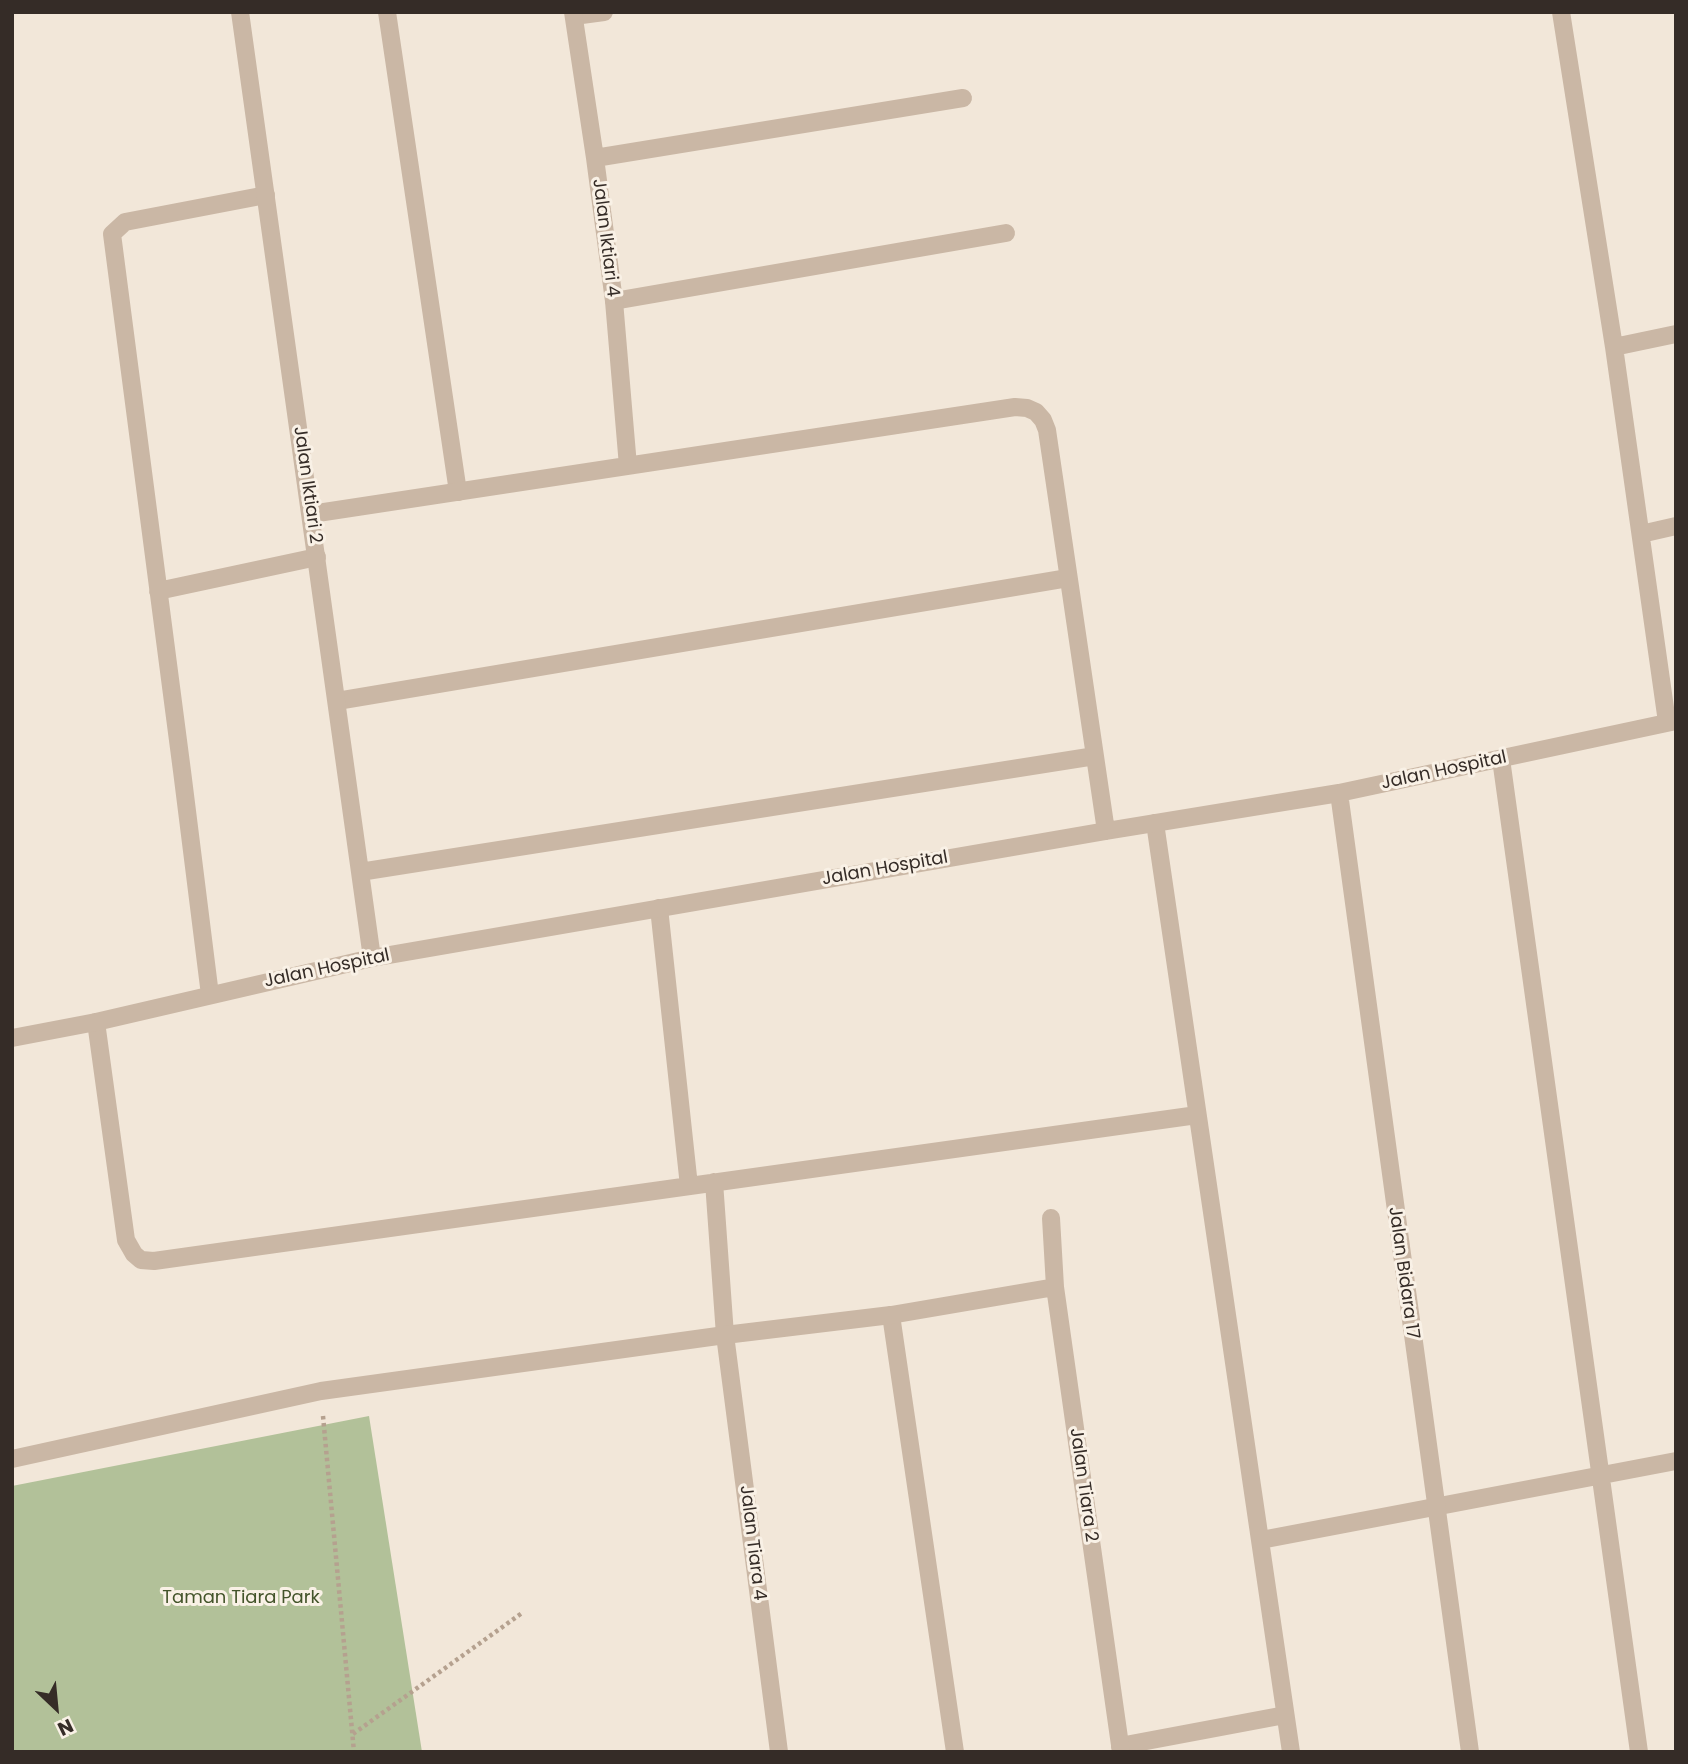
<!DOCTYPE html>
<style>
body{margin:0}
#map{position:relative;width:1688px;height:1764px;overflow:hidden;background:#f2e7d9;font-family:Poppins,sans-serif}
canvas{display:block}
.frame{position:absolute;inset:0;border:14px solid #352c27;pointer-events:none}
.north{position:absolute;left:21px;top:1673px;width:70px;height:70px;-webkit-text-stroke:5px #f9f1e6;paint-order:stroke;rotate:154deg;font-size:19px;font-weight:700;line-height:28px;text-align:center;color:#352c27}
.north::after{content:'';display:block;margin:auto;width:24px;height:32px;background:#352c27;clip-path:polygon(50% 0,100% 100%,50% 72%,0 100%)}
</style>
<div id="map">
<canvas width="1688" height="1764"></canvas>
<div class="frame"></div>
<div class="north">N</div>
</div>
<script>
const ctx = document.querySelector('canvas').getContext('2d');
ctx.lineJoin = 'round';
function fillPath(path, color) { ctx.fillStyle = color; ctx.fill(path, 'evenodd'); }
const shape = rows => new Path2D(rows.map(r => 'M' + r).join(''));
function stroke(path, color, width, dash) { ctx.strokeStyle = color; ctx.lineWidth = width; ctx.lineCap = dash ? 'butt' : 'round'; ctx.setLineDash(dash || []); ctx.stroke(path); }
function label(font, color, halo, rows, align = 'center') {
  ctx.font = font + ' Poppins,sans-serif'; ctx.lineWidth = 6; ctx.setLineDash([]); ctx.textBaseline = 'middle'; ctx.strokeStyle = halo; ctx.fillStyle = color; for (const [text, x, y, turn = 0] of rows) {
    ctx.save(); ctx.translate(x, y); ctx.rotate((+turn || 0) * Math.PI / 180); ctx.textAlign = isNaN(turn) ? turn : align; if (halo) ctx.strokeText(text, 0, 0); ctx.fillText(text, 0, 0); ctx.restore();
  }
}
fillPath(shape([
 [369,1416,422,1752,12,1752,12,1486]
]), '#b2c199');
stroke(shape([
 [323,1416,354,1752],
 [353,1734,522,1613]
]), '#b5a18f', 4.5, [3.5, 3.5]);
stroke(shape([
 [387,12,458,492],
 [574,16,604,12],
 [614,301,1006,233],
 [158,591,317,557],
 [337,701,1068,578],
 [1501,759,1639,1752],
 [1155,823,1291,1752],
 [659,908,689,1186],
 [210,995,182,771,112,234,125,222,266,195],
 [96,1022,126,1240,134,1254,141,1260,154,1261,1197,1115],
 [714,1182,725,1335],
 [891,1315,955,1752],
 [1261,1540,1676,1461],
 [1120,1746,1285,1715]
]), '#cab7a5', 18);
stroke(shape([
 [240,12,372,958],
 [573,12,595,158,614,301,628,466],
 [1561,12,1614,347],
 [595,158,963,98],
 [311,514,1015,407,1027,408,1036,412,1043,420,1047,430,1106,831],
 [1641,534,1676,526],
 [1667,722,1614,347,1676,334],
 [1339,793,1470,1752],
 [360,872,1095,756],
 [12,1038,96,1022,372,958,1106,831,1339,793,1676,721],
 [1051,1218,1055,1287,1121,1752],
 [725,1335,779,1752],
 [12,1459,321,1391,725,1335,891,1315,1055,1287]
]), '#cab7a5', 18);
label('18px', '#352c27', '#f9f1e6', [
 ["Jalan Iktiari 4",605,238,83],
 ["Jalan Iktiari 2",307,485,82],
 ["Jalan Hospital",1444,771,-12],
 ["Jalan Hospital",885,869,-10],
 ["Jalan Hospital",327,969,-12],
 ["Jalan Bidara 17",1403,1273,82],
 ["Jalan Tiara 2",1083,1485,82],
 ["Jalan Tiara 4",752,1543,83]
]);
label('18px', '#43542a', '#f9f1e6', [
 ["Taman Tiara Park",241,1598]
]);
</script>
